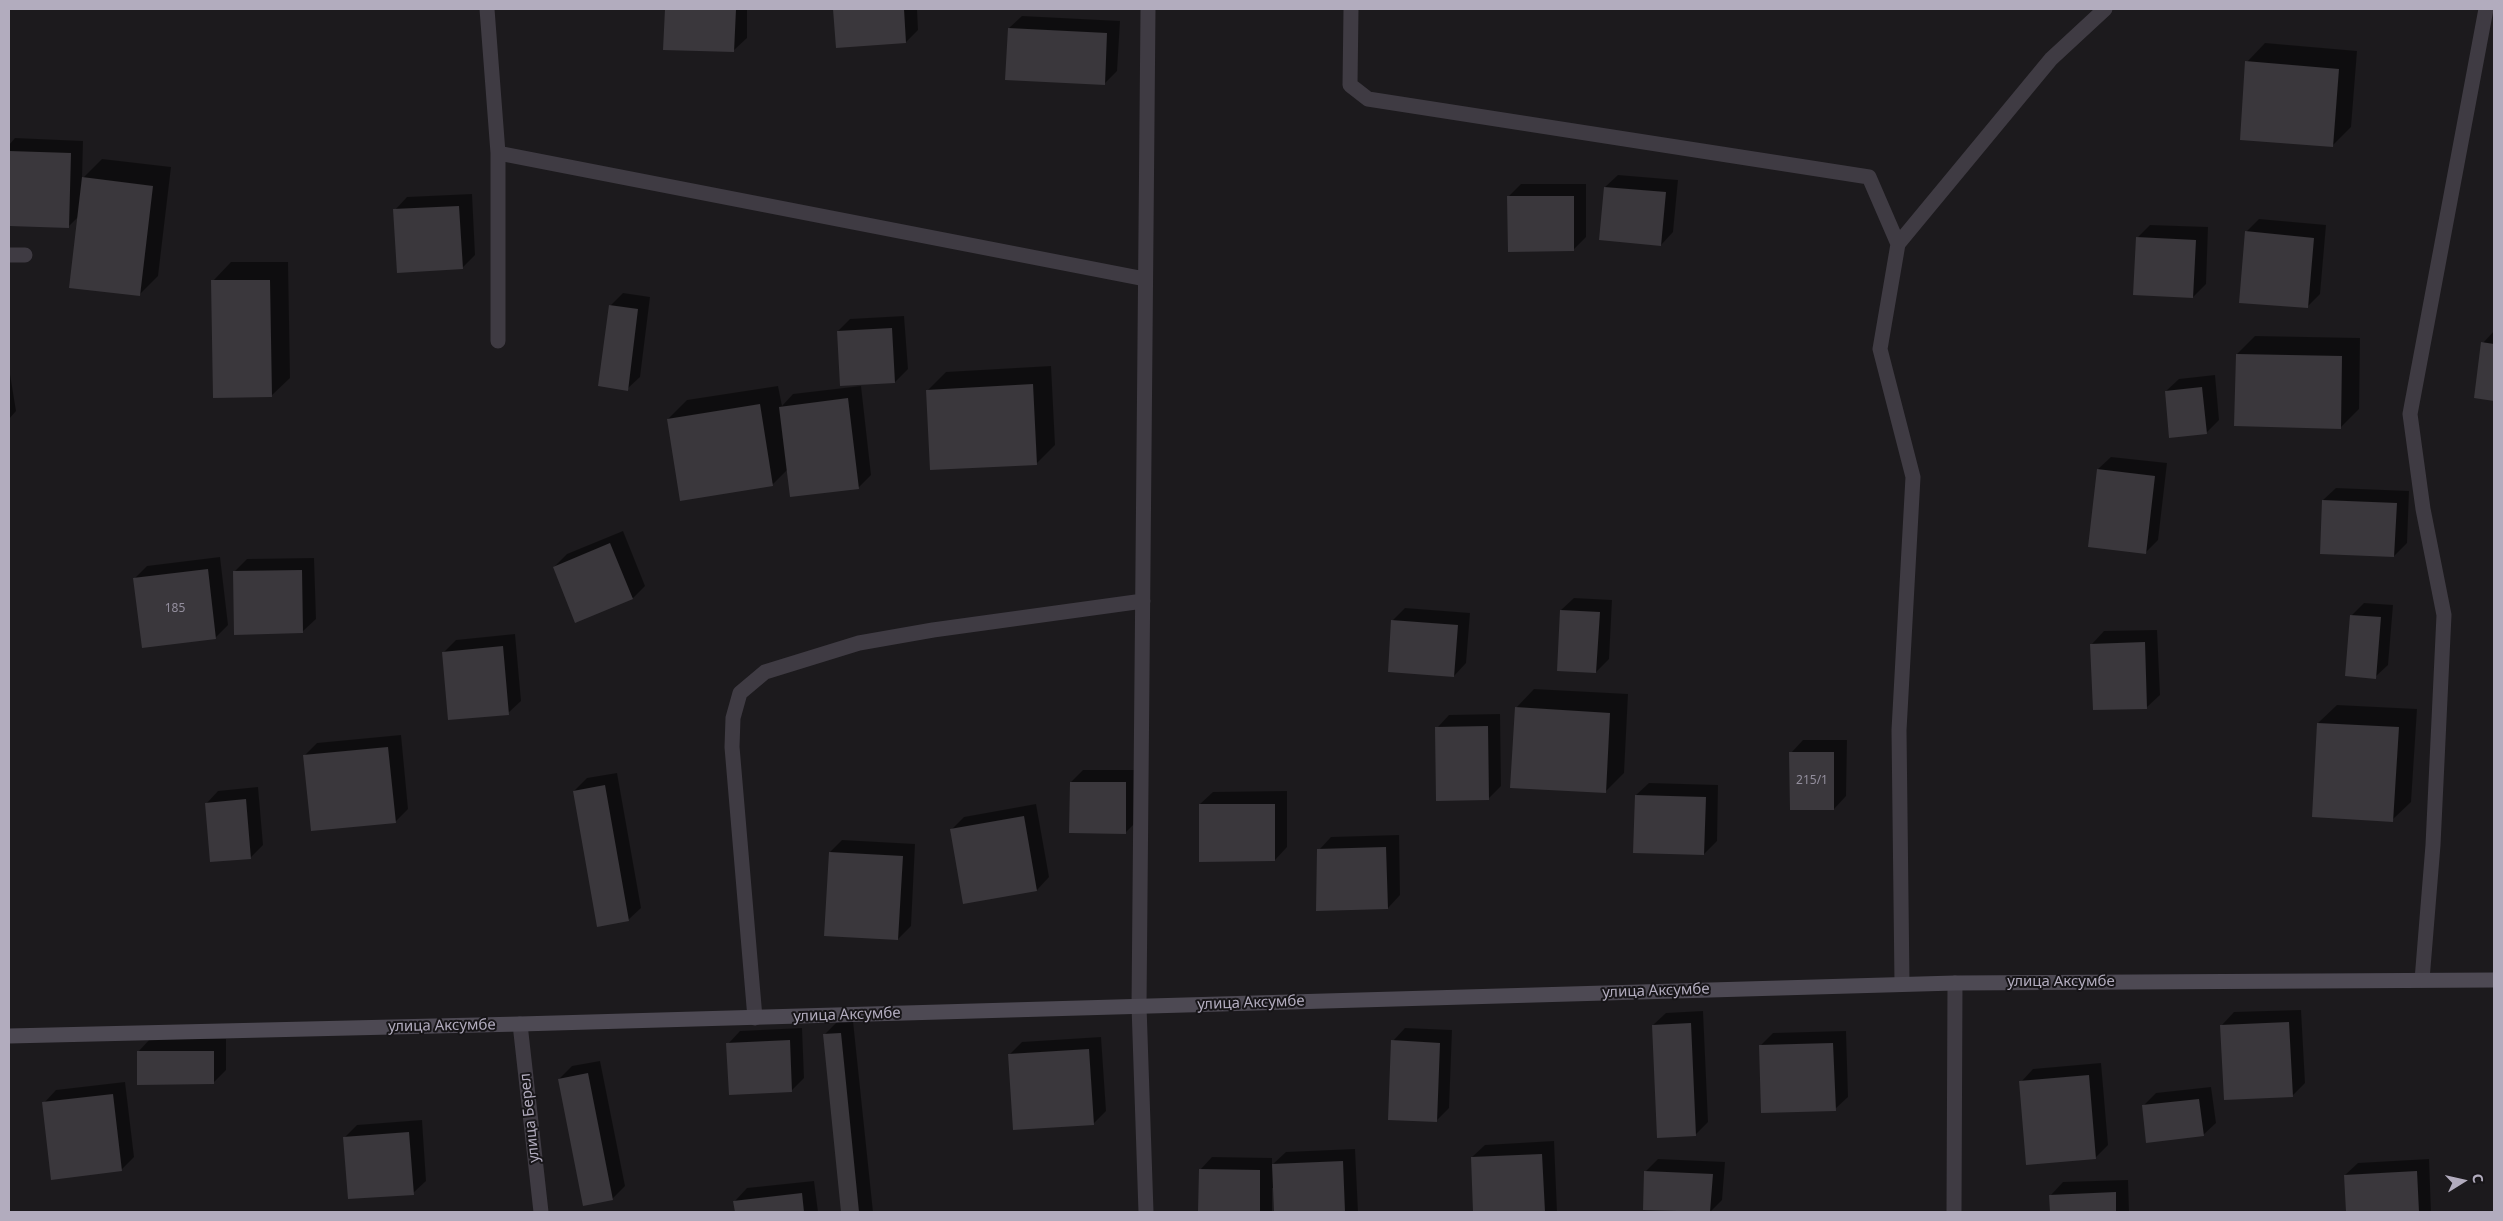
<!DOCTYPE html>
<meta charset="utf-8">
<style>
body{margin:0}
#map{position:relative;width:2503px;height:1221px;overflow:hidden;background:#1c1a1d;font-family:"Noto Sans",sans-serif}
canvas{display:block}
.frame{position:absolute;inset:0;border:10px solid #b2acbe;pointer-events:none}
.north{position:absolute;left:2438px;top:1156px;width:50px;height:50px;-webkit-text-stroke:4px #171518;paint-order:stroke;rotate:80deg;font-size:14px;font-weight:700;line-height:20px;text-align:center;color:#b2acbe}
.north::after{content:'';display:block;margin:auto;width:18px;height:22px;background:#b2acbe;clip-path:polygon(50% 0,100% 100%,50% 72%,0 100%)}
</style>
<div id="map">
<canvas width="2503" height="1221"></canvas>
<div class="frame"></div>
<div class="north">С</div>
</div>
<script>
const ctx = document.querySelector('canvas').getContext('2d');
ctx.lineJoin = 'round';
function fillPath(path, color) { ctx.fillStyle = color; ctx.fill(path, 'evenodd'); }
const shape = rows => new Path2D(rows.map(r => 'M' + r).join(''));
function stroke(path, color, width, dash) { ctx.strokeStyle = color; ctx.lineWidth = width; ctx.lineCap = dash ? 'butt' : 'round'; ctx.setLineDash(dash || []); ctx.stroke(path); }
function label(font, color, halo, rows, align = 'center') {
  ctx.font = font + ' "Noto Sans",sans-serif'; ctx.lineWidth = 4; ctx.setLineDash([]); ctx.textBaseline = 'middle'; ctx.strokeStyle = halo; ctx.fillStyle = color; for (const [text, x, y, turn = 0] of rows) {
    ctx.save(); ctx.translate(x, y); ctx.rotate((+turn || 0) * Math.PI / 180); ctx.textAlign = isNaN(turn) ? turn : align; if (halo) ctx.strokeText(text, 0, 0); ctx.fillText(text, 0, 0); ctx.restore();
  }
}
fillPath(shape([
 [666,9,747,9,747,38,734,50,665,49],
 [834,9,917,9,918,30,906,42,837,47],
 [1022,16,1120,21,1117,71,1104,84,1009,28],
 [2265,43,2357,51,2351,127,2332,146,2247,62],
 [15,138,83,141,82,179,102,159,171,167,158,276,140,294,79,216,68,227,9,225,9,145],
 [1618,175,1678,180,1673,232,1661,245,1605,187],
 [1521,184,1586,184,1586,237,1574,249,1508,197],
 [472,194,475,255,462,268,395,210,407,197],
 [2259,219,2326,225,2320,294,2307,307,2246,232],
 [2150,225,2208,227,2206,284,2193,297,2137,238],
 [231,262,288,262,290,378,271,396,213,281],
 [623,293,650,297,640,377,627,389,610,306],
 [904,316,908,369,895,382,838,331,850,319],
 [2494,331,2494,400,2476,397,2483,343],
 [2255,336,2360,338,2359,409,2340,428,2237,354],
 [1051,366,1055,445,1037,463,927,391,946,372],
 [9,368,16,411,9,419],
 [2215,375,2219,420,2206,433,2166,391,2179,379],
 [778,386,782,406,793,394,861,386,871,475,859,487,788,469,773,484,668,419,687,400],
 [2111,457,2167,463,2158,540,2145,553,2098,469],
 [2336,488,2409,491,2407,543,2394,556,2323,500],
 [623,531,645,586,633,598,554,567,567,554],
 [220,557,228,625,215,638,134,579,147,566],
 [314,558,316,619,303,631,234,572,247,559],
 [1574,598,1612,600,1609,659,1596,672,1561,610],
 [2364,603,2393,605,2388,665,2375,677,2351,616],
 [1405,608,1470,613,1466,663,1454,676,1393,620],
 [2157,630,2160,695,2147,707,2092,644,2104,631],
 [515,634,521,701,508,713,444,652,456,640],
 [1534,689,1628,694,1624,773,1605,792,1516,708],
 [2337,705,2417,709,2411,802,2392,820,2318,723],
 [1500,714,1501,786,1489,798,1437,728,1449,715],
 [401,735,408,809,395,822,304,756,317,743],
 [1803,740,1847,740,1846,796,1834,809,1791,753],
 [1083,770,1138,770,1138,820,1125,833,1071,782],
 [617,773,641,908,628,920,574,791,587,778],
 [1649,783,1718,785,1717,841,1704,854,1636,795],
 [258,787,263,845,250,858,206,804,218,791],
 [1287,791,1287,847,1275,860,1200,804,1213,792],
 [1036,804,1049,877,1037,890,952,829,964,817],
 [1399,835,1400,895,1388,908,1319,850,1331,837],
 [842,840,915,844,911,926,898,939,830,852],
 [2301,1010,2305,1083,2292,1096,2222,1025,2234,1012],
 [1703,1011,1708,1122,1695,1135,1653,1025,1666,1013],
 [853,1021,873,1212,842,1212,824,1035,837,1022],
 [802,1028,804,1078,792,1090,728,1044,740,1031],
 [1405,1028,1452,1030,1449,1108,1436,1121,1393,1041],
 [1846,1031,1848,1097,1835,1109,1760,1046,1773,1033],
 [1101,1037,1106,1111,1093,1124,1010,1054,1022,1042],
 [150,1039,226,1039,226,1070,214,1082,138,1052],
 [600,1061,625,1186,612,1199,559,1079,572,1066],
 [2101,1063,2108,1145,2095,1158,2021,1082,2033,1069],
 [125,1082,134,1157,121,1170,44,1103,56,1090],
 [2211,1087,2216,1123,2203,1135,2143,1106,2156,1093],
 [422,1120,426,1181,413,1193,345,1137,357,1125],
 [1554,1141,1557,1212,1475,1212,1472,1157,1485,1145],
 [1355,1149,1358,1212,1275,1212,1274,1188,1272,1188,1272,1212,1199,1212,1200,1170,1212,1157,1272,1158,1272,1165,1286,1152],
 [1658,1159,1725,1162,1722,1200,1710,1212,1644,1209,1646,1171],
 [2429,1159,2431,1212,2347,1212,2345,1175,2358,1163],
 [2128,1180,2129,1212,2051,1212,2051,1195,2063,1182],
 [814,1181,818,1212,736,1212,735,1201,747,1188]
]), '#0007');
fillPath(shape([
 [665,9,736,9,734,52,663,50],
 [833,9,904,9,906,43,836,48],
 [1008,28,1107,33,1105,85,1005,80],
 [2245,61,2339,69,2333,147,2240,140],
 [9,151,71,153,69,228,9,226],
 [82,177,153,186,140,296,69,288],
 [1604,187,1666,192,1661,246,1599,240],
 [1507,196,1574,196,1574,251,1508,252],
 [459,206,463,269,397,273,393,209],
 [2245,231,2314,238,2308,308,2239,303],
 [2136,237,2196,240,2193,298,2133,295],
 [211,280,270,280,272,397,213,398],
 [609,305,638,309,628,391,598,386],
 [892,328,895,383,840,386,837,331],
 [2481,342,2494,344,2494,401,2474,398],
 [2236,354,2342,356,2341,429,2234,426],
 [1033,384,1037,465,930,470,926,390],
 [2202,387,2207,434,2169,438,2165,391],
 [848,398,859,489,790,497,779,407],
 [760,404,773,486,680,501,667,419],
 [2097,469,2155,476,2146,554,2088,547],
 [2322,500,2397,503,2394,557,2320,554],
 [610,543,633,599,575,623,553,567],
 [208,569,216,639,142,648,133,578],
 [302,570,303,633,234,635,233,571],
 [1560,610,1600,612,1596,673,1557,671],
 [2350,615,2381,617,2376,679,2345,676],
 [1391,620,1458,625,1454,677,1388,672],
 [2145,642,2147,709,2093,710,2090,644],
 [503,646,509,715,448,720,442,652],
 [1515,707,1610,713,1606,793,1510,788],
 [2317,723,2399,727,2393,822,2312,817],
 [1488,726,1489,800,1436,801,1435,727],
 [388,747,396,823,311,831,303,755],
 [1789,752,1834,752,1834,810,1790,810],
 [1070,782,1126,782,1126,834,1069,833],
 [605,785,629,921,597,927,573,791],
 [1635,795,1706,797,1704,855,1633,853],
 [246,799,251,859,210,862,205,803],
 [1199,804,1275,804,1275,861,1199,862],
 [1024,816,1037,891,963,904,950,829],
 [1386,847,1388,909,1316,911,1317,849],
 [829,852,903,856,898,940,824,936],
 [2289,1022,2293,1097,2224,1100,2220,1025],
 [1691,1023,1696,1136,1657,1138,1652,1025],
 [841,1033,859,1212,841,1212,823,1034],
 [790,1040,792,1092,729,1095,726,1043],
 [1391,1040,1440,1043,1437,1122,1388,1120],
 [1833,1043,1836,1111,1761,1113,1759,1045],
 [1089,1049,1094,1125,1013,1130,1008,1054],
 [137,1051,214,1051,214,1084,137,1085],
 [588,1073,613,1200,583,1206,558,1079],
 [2089,1075,2096,1159,2026,1165,2019,1081],
 [113,1094,122,1171,51,1180,42,1102],
 [2199,1099,2204,1136,2146,1143,2142,1105],
 [409,1132,414,1195,348,1199,343,1137],
 [1542,1154,1545,1212,1473,1212,1471,1157],
 [1343,1161,1345,1212,1274,1212,1272,1164],
 [1199,1169,1260,1170,1260,1212,1198,1212],
 [1644,1171,1713,1174,1710,1212,1643,1210],
 [2417,1171,2419,1212,2346,1212,2344,1175],
 [2116,1192,2116,1212,2050,1212,2049,1195],
 [802,1193,804,1212,735,1212,733,1201]
]), '#3a373c');
stroke(shape([
 [1139,1006,1146,1212]
]), '#3f3b43', 15);
stroke(shape([
 [487,9,498,153,1145,279],
 [1351,9,1350,85,1368,99,1869,177,1898,244],
 [9,255,25,255],
 [498,341,498,153],
 [2422,980,2433,845,2444,615,2423,509,2410,414,2486,9],
 [1902,984,1899,730,1913,477,1880,349,1898,244,2051,59,2105,9],
 [1139,1006,1148,9],
 [755,1018,732,747,733,718,740,693,765,672,859,643,933,630,1143,601],
 [520,1024,541,1212],
 [1954,1212,1955,983]
]), '#3f3b43', 15);
stroke(shape([
 [9,1036,520,1024,1955,983,2494,980]
]), '#4d4953', 15);
label('12px', '#948f9e', null, [
 ["185",175,609],
 ["215/1",1812,781]
]);
label('15px', '#b2acbe', '#171518', [
 ["улица Аксумбе",2061,982],
 ["улица Аксумбе",1656,991,-2],
 ["улица Аксумбе",1251,1003,-2],
 ["улица Аксумбе",847,1015,-2],
 ["улица Аксумбе",442,1026,-1],
 ["улица Берел",530,1118,-96]
]);
</script>
